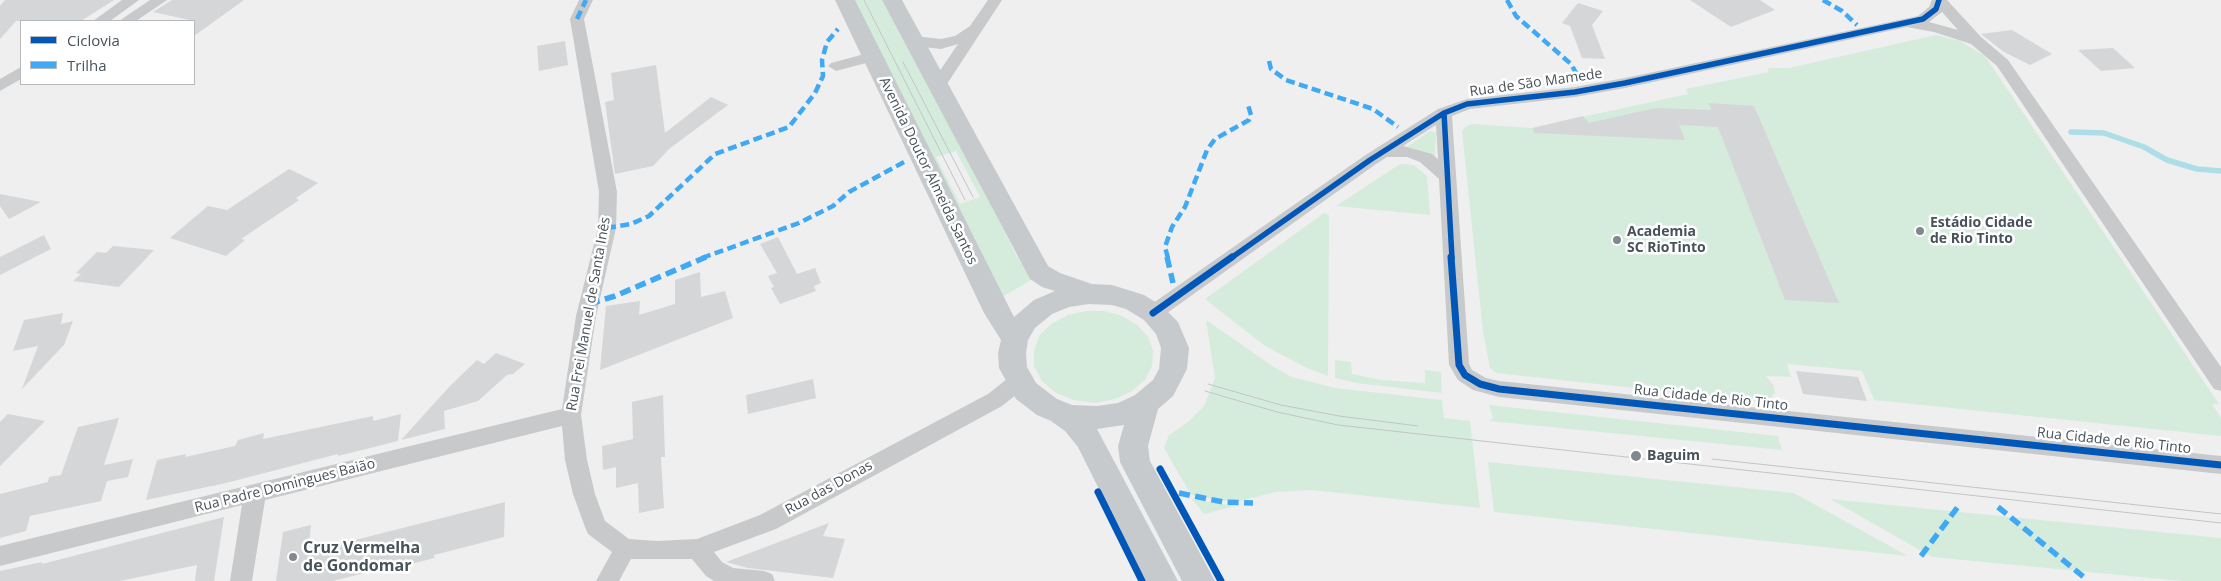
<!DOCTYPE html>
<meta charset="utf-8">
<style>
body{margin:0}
#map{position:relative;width:2221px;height:581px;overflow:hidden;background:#efefef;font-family:"Open Sans",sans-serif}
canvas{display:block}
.legend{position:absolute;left:20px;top:20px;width:175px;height:65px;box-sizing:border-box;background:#fff;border:1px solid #b6babd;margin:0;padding:6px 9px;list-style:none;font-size:15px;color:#485259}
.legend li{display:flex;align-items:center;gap:10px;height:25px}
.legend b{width:25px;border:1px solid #b6babd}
</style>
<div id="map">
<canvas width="2221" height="581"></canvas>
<ul class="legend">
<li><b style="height:6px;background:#0057b8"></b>Ciclovia</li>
<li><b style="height:6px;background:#3fa9f5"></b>Trilha</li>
</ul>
</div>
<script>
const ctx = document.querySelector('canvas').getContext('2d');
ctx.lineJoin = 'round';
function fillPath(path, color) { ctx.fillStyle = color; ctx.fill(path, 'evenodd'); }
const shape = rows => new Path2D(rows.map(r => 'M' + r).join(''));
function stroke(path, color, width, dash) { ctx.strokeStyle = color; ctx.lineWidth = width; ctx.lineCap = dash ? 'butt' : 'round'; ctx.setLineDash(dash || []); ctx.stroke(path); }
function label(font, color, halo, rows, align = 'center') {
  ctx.font = font + ' "Open Sans",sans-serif'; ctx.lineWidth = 5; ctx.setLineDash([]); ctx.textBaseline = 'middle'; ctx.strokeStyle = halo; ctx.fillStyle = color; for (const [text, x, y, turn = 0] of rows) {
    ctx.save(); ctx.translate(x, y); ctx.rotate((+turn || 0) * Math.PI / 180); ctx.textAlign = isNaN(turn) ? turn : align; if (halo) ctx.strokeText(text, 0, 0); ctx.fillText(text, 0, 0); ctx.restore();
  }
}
fillPath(shape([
 [854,0,882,0,987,196,1016,255,1033,279,1002,297],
 [956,151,980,197,960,204,936,157],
 [1936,35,1960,41,1985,56,2219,404,2212,404,2221,418,2221,436,1874,400,1862,371,1787,364,1791,377,1766,376,1774,386,1775,393,1769,400,1754,401,1496,373,1490,368,1483,332,1462,131,1465,127,1472,124,1531,128,1688,94,1686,89,1769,72,1767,70,1770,68,1789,68],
 [1430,131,1436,132,1435,158,1407,147],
 [1400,164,1414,165,1427,176,1430,215,1336,206],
 [1324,213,1329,215,1328,376,1307,368,1265,346,1205,299],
 [1086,311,1105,311,1122,316,1137,325,1148,337,1153,351,1152,366,1145,380,1132,391,1115,399,1095,403,1074,400,1056,393,1042,381,1034,366,1034,351,1039,336,1051,324,1068,315],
 [1206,320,1277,369,1292,377,1335,388,1442,400,1444,418,1470,421,1480,508,1311,490,1276,492,1240,501,1222,501,1191,495,1164,448,1169,435,1188,422,1204,406,1215,378],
 [1335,360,1351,362,1352,374,1381,380,1425,383,1425,370,1441,372,1442,393,1356,383,1335,378],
 [1489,405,1778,436,1782,450,1489,421,1493,418],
 [1488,462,1794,493,1908,556,1494,512],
 [1192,499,1235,506,1204,514],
 [1830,499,2221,538,2221,581,2182,581,1932,557]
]), '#d5ecdd');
stroke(shape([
 [2071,132,2104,133,2144,147,2167,160,2197,169,2221,171]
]), '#addee7', 5.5);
fillPath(shape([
 [5,0,114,0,81,21,16,21,0,39,0,6],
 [172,0,244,0,194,36,194,21,153,12],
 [1690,0,1760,0,1775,10,1731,27],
 [1578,3,1603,11,1592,25,1605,59,1582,58,1570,26,1562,23],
 [2012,30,2052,54,2030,65,2004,52,1981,34],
 [565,41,568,65,539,71,537,46],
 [2113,48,2135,68,2101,71,2078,50],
 [656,65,665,133,711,97,728,105,669,149,653,166,615,174,605,102,614,100,611,73],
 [1709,103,1754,106,1839,303,1785,300,1718,127,1679,125,1685,140,1534,133,1533,128,1583,116,1589,123,1655,108,1711,110],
 [289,169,318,183,296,198,299,200,241,239,245,240,226,256,170,238,208,206,227,210],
 [0,194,41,202,9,219,0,206],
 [44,235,51,249,0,275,0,257],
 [778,237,797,274,815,268,821,283,814,286,816,291,780,304,771,288,774,287,768,276,777,273,760,244],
 [113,246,154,250,119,287,73,281,81,274,76,273,97,252,106,253],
 [700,272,701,297,725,291,733,318,600,370,606,306,640,301,639,315,675,304,675,280],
 [63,313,61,324,73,321,64,345,22,389,38,346,13,351,24,320],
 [496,353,525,364,513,374,507,375,478,401,444,411,445,429,401,440,450,386,477,360,484,364],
 [1796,371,1858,377,1867,401,1803,394],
 [813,379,816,398,748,414,746,395],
 [663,395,665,457,661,457,664,508,639,513,638,483,616,488,616,467,603,470,602,446,633,439,632,402],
 [8,414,45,421,0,466,0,422],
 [401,414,398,441,338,456,338,454,226,483,146,500,157,460,186,454,185,457,235,446,238,440,264,433,263,439,373,416,373,421],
 [119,418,104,465,133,459,128,477,107,481,101,501,30,516,26,531,0,538,0,494,48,482,49,477,61,475,78,427],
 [505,502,504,537,434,555,434,558,400,567,400,564,333,581,276,581,283,532,311,525,308,552],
 [224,517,214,581,195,581,197,565,120,581,0,581,0,571,42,562,42,564],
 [829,523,823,536,845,539,833,578,748,568,726,562]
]), '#d5d6d8');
fillPath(shape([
 [122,0,139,0,110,21,93,21,122,0],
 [150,0,167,0,136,21,119,21,150,0],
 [579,0,593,0,584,19,617,192,616,228,596,316,581,415,587,460,595,494,605,521,629,539,657,541,697,539,760,515,988,394,1012,375,1019,373,1026,375,1029,381,1026,387,1002,406,776,529,714,552,722,562,733,568,764,571,772,574,775,581,714,581,706,576,692,559,631,559,619,581,596,581,612,552,588,534,585,527,573,494,565,460,562,426,265,500,252,581,230,581,242,505,0,566,0,546,562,409,576,316,598,228,599,192,570,19,579,0],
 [988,0,1002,0,945,87,933,87,931,84,958,44,941,49,914,46,906,41,914,36,941,39,955,36,970,26,988,0],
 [1932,0,1947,0,1981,37,2008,60,2221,367,2221,391,2214,389,1997,66,1971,44,1934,32,1907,27,1625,88,1575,97,1470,109,1452,116,1469,364,1472,370,1486,378,1499,381,2221,456,2221,474,1499,397,1473,390,1458,380,1449,365,1439,179,1420,162,1407,157,1387,157,1376,164,1160,318,1153,320,1146,318,1143,313,1146,308,1364,156,1438,109,1467,99,1575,87,1625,78,1918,16,1929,7,1932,0],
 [1942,12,1958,30,1929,22,1942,12],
 [1436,125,1438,159,1432,154,1403,146,1436,125],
 [872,52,877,54,880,57,877,60,836,71,828,66,831,63,872,52],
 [21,67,21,79,0,91,0,79,21,67]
]), '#c7c9ca');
fillPath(shape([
 [835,0,855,0,1014,317,1034,300,1055,291,1042,287,1030,279,882,0,902,0,1048,266,1060,273,1092,284,1112,285,1144,295,1162,306,1178,322,1189,348,1187,369,1173,396,1158,409,1148,446,1150,461,1215,581,1182,581,1120,462,1118,446,1124,425,1097,429,1178,581,1145,581,1078,447,1065,431,1051,421,1037,415,1016,399,999,368,998,353,1001,340,984,313,835,0],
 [1089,304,1112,305,1126,309,1144,320,1156,334,1161,348,1159,369,1153,380,1135,395,1118,403,1097,406,1072,405,1057,399,1036,383,1027,367,1026,353,1028,340,1035,328,1052,314,1069,307,1089,304]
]), '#c7cacc');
stroke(shape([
 [864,0,965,200],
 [903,62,973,197],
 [1208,384,1281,405,1339,416,1418,426],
 [1205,391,1277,412,1338,425,2221,523],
 [1712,459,2221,514]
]), '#c3c4c5', 1);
stroke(shape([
 [1507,0,1516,16,1571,64,1580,80],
 [1823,0,1842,11,1857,25],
 [577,19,586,0],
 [1269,61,1271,69,1286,80,1373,109,1398,127],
 [607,228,631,224,649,216,715,154,789,127,815,93,823,76,822,60,827,42,838,29],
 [702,258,799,223,833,206,849,192,906,161],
 [1168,258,1165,247,1172,227,1185,207,1207,150,1215,139,1249,120,1251,115,1248,105]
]), '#3fa9f5', 4.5, [9, 4.5]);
stroke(shape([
 [1167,257,1173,283],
 [589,304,615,296,706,257],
 [1179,493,1223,502,1253,503],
 [1998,507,2085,578],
 [1921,556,1960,504]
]), '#3fa9f5', 5.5, [11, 5.5]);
stroke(shape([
 [1444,113,1452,258],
 [1231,258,1370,160,1444,113,1467,104,1575,92,1625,83,1923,19,1936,9,1939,0]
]), '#0057b8', 5.5);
stroke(shape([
 [1451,257,1459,365,1465,375,1480,384,1499,389,2221,465],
 [1153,313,1232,257],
 [1160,469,1221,581],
 [1098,492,1142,581]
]), '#0057b8', 7);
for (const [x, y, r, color] of [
 [1920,231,5,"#82898e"],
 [1617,240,5,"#82898e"],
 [1636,456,6,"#82898e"],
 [293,557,5,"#82898e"]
]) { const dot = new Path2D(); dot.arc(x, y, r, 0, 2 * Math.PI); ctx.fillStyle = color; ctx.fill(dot); stroke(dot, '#fff', 2); }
label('14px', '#485259', '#fff', [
 ["Rua de São Mamede",1536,83,-8],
 ["Avenida Doutor Almeida Santos",928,171,64],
 ["Rua Frei Manuel de Santa Inês",589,314,-80],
 ["Rua Cidade de Rio Tinto",1711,398,6],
 ["Rua Cidade de Rio Tinto",2114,441,6],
 ["Rua Padre Domingues Baião",285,486,-14],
 ["Rua das Donas",829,488,-29]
]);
label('bold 14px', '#485259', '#fff', [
 ["Estádio Cidade",1930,223],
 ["de Rio Tinto",1930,239],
 ["Academia",1627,232],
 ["SC RioTinto",1627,248],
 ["Baguim",1647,456]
], 'left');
label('bold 16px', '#485259', '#fff', [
 ["Cruz Vermelha",303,548],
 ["de Gondomar",303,566]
], 'left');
</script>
